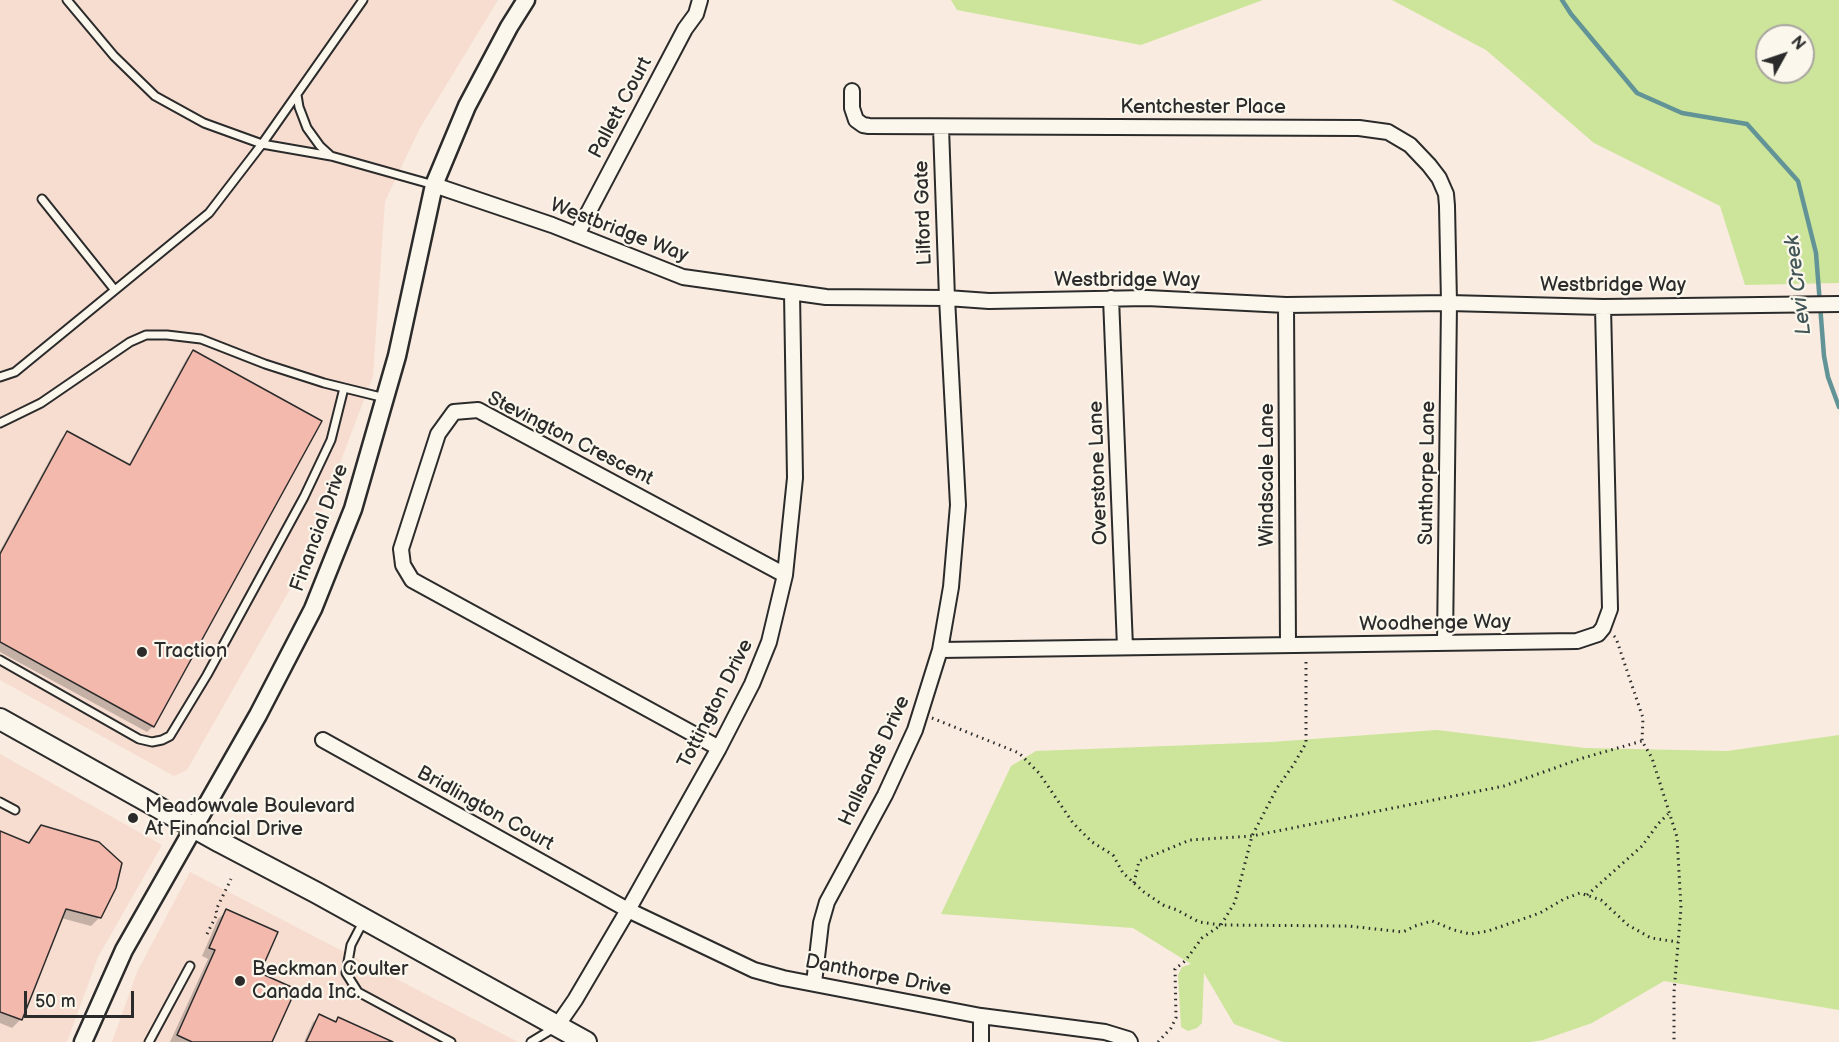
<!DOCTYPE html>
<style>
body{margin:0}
#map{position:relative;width:1839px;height:1042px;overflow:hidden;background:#f9ebdf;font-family:"Balsamiq Sans",sans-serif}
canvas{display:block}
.north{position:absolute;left:1755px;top:24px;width:60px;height:60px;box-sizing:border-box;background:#fbf7ec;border:2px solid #a8a59f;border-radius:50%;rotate:50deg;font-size:16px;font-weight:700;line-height:24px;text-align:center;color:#2b2b2b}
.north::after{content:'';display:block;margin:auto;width:21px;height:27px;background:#2b2b2b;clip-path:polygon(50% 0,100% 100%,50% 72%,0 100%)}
.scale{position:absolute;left:24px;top:991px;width:110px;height:27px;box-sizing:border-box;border:3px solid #2b2b2b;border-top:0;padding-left:8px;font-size:18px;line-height:21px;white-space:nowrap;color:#2b2b2b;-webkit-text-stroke:4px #fbf7ec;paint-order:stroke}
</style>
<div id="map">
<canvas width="1839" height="1042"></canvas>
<div class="north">N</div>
<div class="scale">50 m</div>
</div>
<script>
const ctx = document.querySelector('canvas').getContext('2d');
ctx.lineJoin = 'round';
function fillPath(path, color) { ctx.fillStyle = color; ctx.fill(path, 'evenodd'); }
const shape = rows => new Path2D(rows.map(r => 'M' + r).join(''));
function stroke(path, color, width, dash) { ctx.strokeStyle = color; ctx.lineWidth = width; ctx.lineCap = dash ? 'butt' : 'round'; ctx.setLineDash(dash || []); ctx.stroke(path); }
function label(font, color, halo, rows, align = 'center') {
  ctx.font = font + ' "Balsamiq Sans",sans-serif'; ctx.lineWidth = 4.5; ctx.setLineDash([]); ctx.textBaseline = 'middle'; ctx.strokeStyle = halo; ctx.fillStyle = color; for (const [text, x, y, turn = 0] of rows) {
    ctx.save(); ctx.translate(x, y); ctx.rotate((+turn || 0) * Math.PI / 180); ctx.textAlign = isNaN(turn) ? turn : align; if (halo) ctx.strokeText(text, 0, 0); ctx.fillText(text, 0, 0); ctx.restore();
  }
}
fillPath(shape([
 [0,0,498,0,420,128,385,201,373,376,297,577,187,770,174,776,0,680],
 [0,754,162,845,98,957,67,1042,0,1042],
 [190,872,518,1042,112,1042,137,972]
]), '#f7dcd0');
fillPath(shape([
 [951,0,1263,0,1141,45,957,10],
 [1392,0,1839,0,1839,283,1745,285,1720,206,1594,143,1486,50],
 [1767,36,1803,36,1803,72,1767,72],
 [1437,730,1585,748,1727,751,1839,735,1839,1010,1664,981,1592,1023,1543,1040,1531,1042,1283,1042,1234,1024,1204,973,1202,1023,1197,1028,1188,1031,1181,1027,1178,975,1182,967,1191,964,1133,928,941,914,1011,766,1036,751,1271,742]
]), '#cce59b');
fillPath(shape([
 [193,352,153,726,147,732,0,652,0,551,61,439,68,433,128,466,187,358],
 [42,827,100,917,91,926,61,918,21,1019,12,1028,0,1023,0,833,27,844],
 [227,911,258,973,270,1042,170,1042,208,959,202,956,218,919],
 [320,1016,334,1023,339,1018,389,1042,304,1042,313,1022]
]), '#0003');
stroke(shape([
 [1562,0,1571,14,1637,93,1682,113,1747,124,1798,181,1816,253,1824,356,1828,377,1839,407]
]), '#629396', 4.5);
const building = shape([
 [193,350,322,421,154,727,0,642,0,554,67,431,130,465,193,350],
 [41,825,99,842,122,863,116,888,101,918,66,909,22,1020,0,1012,0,831,29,843,41,825],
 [226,909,278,932,260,973,296,989,272,1042,192,1042,177,1035,215,950,209,948,226,909],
 [319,1014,336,1022,338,1017,393,1042,306,1042,319,1014]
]);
fillPath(building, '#f3b9ac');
stroke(building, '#2b2b2b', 1.5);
const service = shape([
 [363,0,262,144,331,156,434,185],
 [297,95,299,107,307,128,320,146,331,156],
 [42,199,114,289],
 [0,377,15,372,209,213,262,144,204,123,155,96,114,56,67,0],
 [0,423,41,403,130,342,146,335,167,335,201,339,265,364,324,383,385,398],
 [0,660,139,739,152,742,162,740,170,736,207,675,304,497,331,440,344,388],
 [0,802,15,810],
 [363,922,351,945,346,973,358,992,451,1042],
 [149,1042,190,966],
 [531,1042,554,1028]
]);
const minor = shape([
 [852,91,852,108,856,120,863,125,869,126,1359,128,1388,132,1410,145,1429,165,1439,178,1446,194,1447,206,1449,303,1445,643],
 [434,185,552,225,683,277,826,297,947,298,989,301,1147,298,1286,305,1449,303,1603,307,1839,304],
 [577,235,588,213,685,29,696,14,700,0],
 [1111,298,1125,647],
 [1286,305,1288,645],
 [940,650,1577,641,1598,634,1603,628,1610,609,1603,307],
 [323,740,628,910,754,970,783,978,981,1016,1105,1032,1128,1039,1130,1042],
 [719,748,412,580,403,565,401,549,438,434,454,412,478,410,785,575],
 [814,983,821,923,827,902,885,795,915,730,940,650,951,587,958,505,947,298,941,127],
 [981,1016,981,1042],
 [557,1026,575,1000,628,910,719,748,752,684,769,642,785,575,795,478,792,293]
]);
const tertiary = shape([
 [83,1042,124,950,258,715,313,609,353,509,397,356,434,185,467,106,509,27,526,0]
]);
const secondary = shape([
 [0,719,220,842,317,893,586,1042]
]);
stroke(service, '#2b2b2b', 11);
stroke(minor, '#2b2b2b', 18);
stroke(tertiary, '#2b2b2b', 21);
stroke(secondary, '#2b2b2b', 24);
stroke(shape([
 [1614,636,1616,638,1643,718,1642,741,1652,758,1677,837,1681,908,1674,992,1674,1042],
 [932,718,1019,753,1039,773,1073,823,1092,842,1113,855,1123,873,1144,892,1163,905,1177,910,1199,922,1221,925,1348,926,1403,932,1415,926,1432,921,1454,930,1470,934,1488,931,1540,913,1564,899,1580,893,1601,900,1628,925,1651,938,1678,942],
 [1134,883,1139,861,1190,840,1252,836,1504,786,1583,758,1642,741],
 [1587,895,1642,846,1658,824,1668,814],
 [207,934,217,914,216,910,231,879],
 [1158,1042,1171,1028,1176,1018,1175,969,1185,961,1202,938,1221,925,1235,902,1252,836,1277,788,1294,764,1306,743,1306,659]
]), '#2b2b2b', 3, [1.5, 4.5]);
stroke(service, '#fbf7ec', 7);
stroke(minor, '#fbf7ec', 14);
stroke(tertiary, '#fbf7ec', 16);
stroke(secondary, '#fbf7ec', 20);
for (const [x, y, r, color] of [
 [142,652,6,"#2b2b2b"],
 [133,818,6,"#2b2b2b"],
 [240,981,6,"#2b2b2b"]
]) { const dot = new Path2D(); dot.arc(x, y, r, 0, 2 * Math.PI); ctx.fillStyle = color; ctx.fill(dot); stroke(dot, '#fbf7ec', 2); }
label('20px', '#2b2b2b', '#fbf7ec', [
 ["Pallett Court",621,108,-62],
 ["Kentchester Place",1203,108],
 ["Lilford Gate",924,213,-92],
 ["Westbridge Way",619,231,21],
 ["Westbridge Way",1127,281],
 ["Westbridge Way",1613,286],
 ["Stevington Crescent",570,439,27],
 ["Overstone Lane",1099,473,-92],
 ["Sunthorpe Lane",1428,473,-89],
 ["Windscale Lane",1268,475,-90],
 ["Financial Drive",320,528,-70],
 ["Woodhenge Way",1435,624,-1],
 ["Tottington Drive",716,704,-63],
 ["Hallsands Drive",875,761,-65],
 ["Bridlington Court",485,809,29],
 ["Danthorpe Drive",878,976,11]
]);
label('20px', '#2b2b2b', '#fbf7ec', [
 ["Traction",154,652],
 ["Meadowvale Boulevard",145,807],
 ["At Financial Drive",145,830],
 ["Beckman Coulter",252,970],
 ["Canada Inc.",252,993]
], 'left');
label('italic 21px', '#425658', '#fbf7ec', [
 ["Levi Creek",1799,285,-97]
]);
</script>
